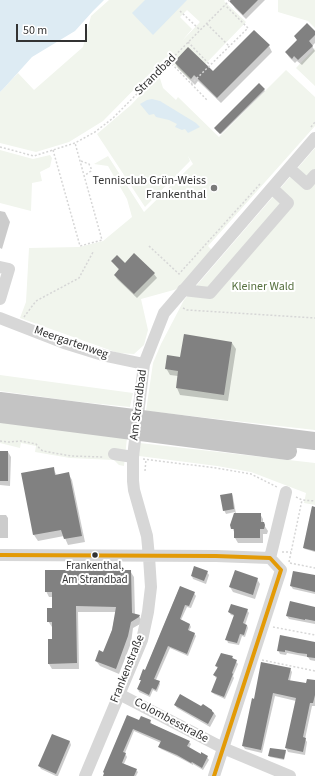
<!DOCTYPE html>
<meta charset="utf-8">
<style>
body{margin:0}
#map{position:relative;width:315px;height:776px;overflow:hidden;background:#fff;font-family:"Source Sans 3",sans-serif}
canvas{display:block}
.scale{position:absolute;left:16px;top:24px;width:71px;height:18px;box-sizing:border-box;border:2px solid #333;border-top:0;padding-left:5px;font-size:12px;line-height:14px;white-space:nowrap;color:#333;-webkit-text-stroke:3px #fff;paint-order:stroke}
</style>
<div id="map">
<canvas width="315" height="776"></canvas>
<div class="scale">50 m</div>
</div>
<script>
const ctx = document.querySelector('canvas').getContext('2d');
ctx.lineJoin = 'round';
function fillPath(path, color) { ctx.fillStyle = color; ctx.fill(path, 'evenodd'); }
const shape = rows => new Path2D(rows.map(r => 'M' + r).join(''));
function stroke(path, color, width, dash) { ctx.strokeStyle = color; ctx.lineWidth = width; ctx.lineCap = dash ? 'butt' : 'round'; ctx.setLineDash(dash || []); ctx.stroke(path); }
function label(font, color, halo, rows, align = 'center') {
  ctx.font = font + ' "Source Sans 3",sans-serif'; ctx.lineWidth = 4; ctx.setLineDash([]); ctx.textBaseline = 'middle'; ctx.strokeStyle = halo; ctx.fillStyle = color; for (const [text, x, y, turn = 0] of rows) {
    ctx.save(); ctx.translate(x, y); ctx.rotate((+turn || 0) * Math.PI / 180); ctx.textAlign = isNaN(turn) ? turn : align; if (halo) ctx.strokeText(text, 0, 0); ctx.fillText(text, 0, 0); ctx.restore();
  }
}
fillPath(shape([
 [109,0,225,0,224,1,246,22,190,80,166,57,103,121,69,142,36,152,0,143,0,92,5,87,18,73,34,90,83,47,91,16],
 [187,10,200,22,182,41,192,29,180,17],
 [278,0,315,0,315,28,308,21,278,12],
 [315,48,315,86,296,68],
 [286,70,315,97,315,126,208,246,213,251,181,288,141,299,148,330,144,345,134,354,118,353,20,318,26,302,29,248,79,247,103,241,132,217,127,199,108,166,94,164,108,156,144,212,193,164,188,156,190,161,145,207,97,134,131,105,159,75,163,88,176,100,178,97,219,137],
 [315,148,315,430,146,411,153,363,161,344,184,300],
 [0,150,33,159,50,155,52,158,50,167,40,172,42,181,32,183,31,211,0,203],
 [0,375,133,393,130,407,72,401,0,391],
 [0,420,127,438,124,466,119,465,114,460,70,458,35,452,36,446,21,443,20,448,0,443],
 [140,443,315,463,315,505,304,503,306,493,251,472,217,466,139,456]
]), '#f1f5ed');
fillPath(shape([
 [0,0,104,0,93,11,75,31,32,57,5,87,0,92],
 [145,0,187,0,153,35,132,13],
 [152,99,160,101,196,123,200,127,188,133,185,129,182,130,175,127,177,124,169,120,156,117,154,114,149,115,140,104,147,100]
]), '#ddebf3');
fillPath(shape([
 [234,0,265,0,246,19,235,8,232,3],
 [315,32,315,43,312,46,315,51,302,65,297,61,295,63,289,57,286,52,298,41],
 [269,46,272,52,221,103,198,81,195,85,178,68,175,62,213,73],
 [259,84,265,91,221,134,216,130],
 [0,211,5,212,10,222,2,249,0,248],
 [112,261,154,274,157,278,137,298,117,279,115,275,119,270,115,265],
 [232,343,236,349,228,401,180,395,177,388,178,376,170,375,166,368,181,358],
 [0,452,8,452,11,457,10,486,0,485],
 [53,468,57,476,68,473,72,480,85,542,68,545,64,536,38,541,34,535,22,474],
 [232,494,233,497,236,514,260,514,263,519,263,523,266,528,268,531,267,534,263,534,263,543,238,543,235,538,235,534,231,525,235,512,226,514,224,510],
 [315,511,315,552,305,549,304,548],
 [0,515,6,515,8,518,8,538,0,538],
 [130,571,134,577,135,615,139,616,142,621,142,623,133,628,131,643,119,674,100,666,96,661,104,653,112,630,116,612,78,612,79,669,52,669,49,664,53,640,53,627,52,627,48,621,53,609,53,597,49,597,46,591],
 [207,572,209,575,206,584,193,579,192,576],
 [315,576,315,594,293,589,291,586],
 [257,579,260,584,255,599,233,592,230,587],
 [180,587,194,593,196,596,191,608,187,607,181,620,190,625,191,627,189,631,194,633,196,636,188,656,170,648,156,680,159,681,160,684,157,692,153,690,150,697,139,692,138,689,141,681,140,679,145,671],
 [315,608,315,624,289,619,287,616],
 [247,610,249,613,245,625,247,625,248,628,245,637,242,636,239,645,228,643,227,640,235,616,231,615,229,612],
 [315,643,315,661,310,660,308,657,287,653,286,655,280,654,278,650],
 [232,657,238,664,233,676,234,678,225,699,214,694,212,692,218,679,216,678,214,675,218,669,216,666],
 [290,669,292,672,290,681,306,685,315,681,315,706,312,706,305,739,307,742,305,755,288,752,286,748,296,701,275,696,262,753,245,749,243,746,254,700],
 [175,705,214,713,216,716,210,727,177,708],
 [127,716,140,721,150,721,152,724,189,742,191,744,189,748,201,755,207,757,209,760,203,770,193,764,193,765,180,758,161,749,159,747,161,743,134,731,125,753,127,757,124,764,136,770,138,772,136,776,104,776],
 [52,735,70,742,71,745,58,776,56,776,41,769,39,766],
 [285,751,286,752,284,760,270,757,269,756]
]), '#0003');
fillPath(shape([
 [228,0,258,0,243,15],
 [307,23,315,31,315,35,309,41,313,46,298,60,294,56,292,59,285,52,297,40,294,36],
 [254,30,270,45,217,98,194,75,191,79,174,62,188,47,213,71],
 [259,83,265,89,220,134,214,128],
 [134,253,155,273,134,294,114,275,119,269,111,261,117,255,125,263],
 [184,334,232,342,224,395,176,388,178,371,165,369,167,355,180,357],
 [0,451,8,451,8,481,0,481],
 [54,467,55,475,69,472,82,536,64,539,61,530,33,535,21,473],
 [232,493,234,509,223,511,220,495],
 [312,506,315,507,315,551,303,548],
 [234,513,261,513,261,522,264,522,265,525,264,529,260,529,260,538,234,538,234,529,231,529,230,525],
 [194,566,208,571,204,581,191,576],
 [45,570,131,570,132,613,140,615,139,617,131,622,128,636,116,669,95,661,99,650,103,652,112,630,116,607,76,606,77,663,48,664,48,639,52,639,52,622,47,622,47,608,52,608,52,592,45,592],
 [235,570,258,578,253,595,229,587],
 [293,571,315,575,315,592,290,586],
 [180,586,195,592,189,606,185,605,180,619,190,624,188,630,195,633,187,654,168,646,154,679,160,681,156,690,152,688,149,695,137,689,141,680,139,680,143,669,145,670],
 [290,601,315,607,315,621,305,619,305,620,286,616],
 [231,604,248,609,243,623,247,625,244,635,240,634,237,643,225,640,234,615,228,612],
 [280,635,315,642,315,658,307,657,307,654,298,653,285,650,285,652,277,651],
 [221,653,233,656,232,658,237,660,232,673,233,674,224,697,211,692,217,677,213,675,218,667,215,666],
 [261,662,291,668,288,680,306,683,307,679,315,680,315,695,313,703,310,703,303,737,306,738,303,752,285,748,296,698,273,693,261,750,242,746,252,698,254,699],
 [180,694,201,706,203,704,212,710,212,711,214,713,208,724,174,705],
 [127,715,139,720,141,716,151,720,150,723,190,741,187,746,201,754,201,752,208,756,202,768,192,762,191,763,177,755,158,747,161,741,133,729,123,752,126,753,122,763,137,769,134,776,103,776,104,773,103,772],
 [52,734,70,741,56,774,38,766],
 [270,748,286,750,284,759,268,756]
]), '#818181');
stroke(shape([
 [180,11,200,30],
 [207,24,229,46],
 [188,42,210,65],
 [169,61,207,100],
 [191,84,248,28,225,5],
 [311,127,315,122],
 [0,147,34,156,75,143,95,132,113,118,230,0],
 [53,150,80,246,102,240,75,143],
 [81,161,89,164,91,168,91,171,84,176],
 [149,246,179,274,260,184],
 [183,308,187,310,315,318],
 [24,317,36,301,79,278,93,252],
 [0,441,9,442,21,441,36,444,40,449,43,451,71,456,104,457],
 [143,459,216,468,251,474,277,487],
 [145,471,146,459],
 [296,497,302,500,315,501],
 [282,552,291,552],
 [289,562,302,500],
 [290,563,315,568],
 [273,627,315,635],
 [262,660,315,671]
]), '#d6d6d6', 1.5, [2, 2]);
stroke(shape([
 [289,168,307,184,315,175],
 [0,267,9,269,0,299],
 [183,290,210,293,288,203,272,188],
 [0,318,64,343,106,356,144,364],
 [114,454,133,457],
 [0,555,216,556,270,558,281,570,214,776],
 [270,558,286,492],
 [119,694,223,748,290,776],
 [85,776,142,640,148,612,151,587,149,557,147,536,134,490,133,481,133,457,144,364,164,313,315,138]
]), '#d7d7d7', 12);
stroke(shape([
 [0,401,315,441],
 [0,414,288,451]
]), '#c4c4c4', 18);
stroke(shape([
 [0,555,216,556,270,558,281,570,214,776]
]), '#e39a05', 4);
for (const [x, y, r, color] of [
 [214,188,4,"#7a7a7a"],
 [95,555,3.5,"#333"]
]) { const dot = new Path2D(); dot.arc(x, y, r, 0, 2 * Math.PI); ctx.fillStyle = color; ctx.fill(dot); stroke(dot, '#fff', 1.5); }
label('11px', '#333', '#fff', [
 ["Frankenthal,",95,567],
 ["Am Strandbad",95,581]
]);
label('12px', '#333', '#fff', [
 ["Strandbad",156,75,-45],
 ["Meergartenweg",71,343,19],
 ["Am Strandbad",139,405,-83],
 ["Frankenstraße",128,669,-68],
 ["Colombesstraße",171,721,28]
]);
label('12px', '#333', '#fff', [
 ["Tennisclub Grün-Weiss",206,181],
 ["Frankenthal",206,195]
], 'right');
label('12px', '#56703f', '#fff', [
 ["Kleiner Wald",263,287]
]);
</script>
